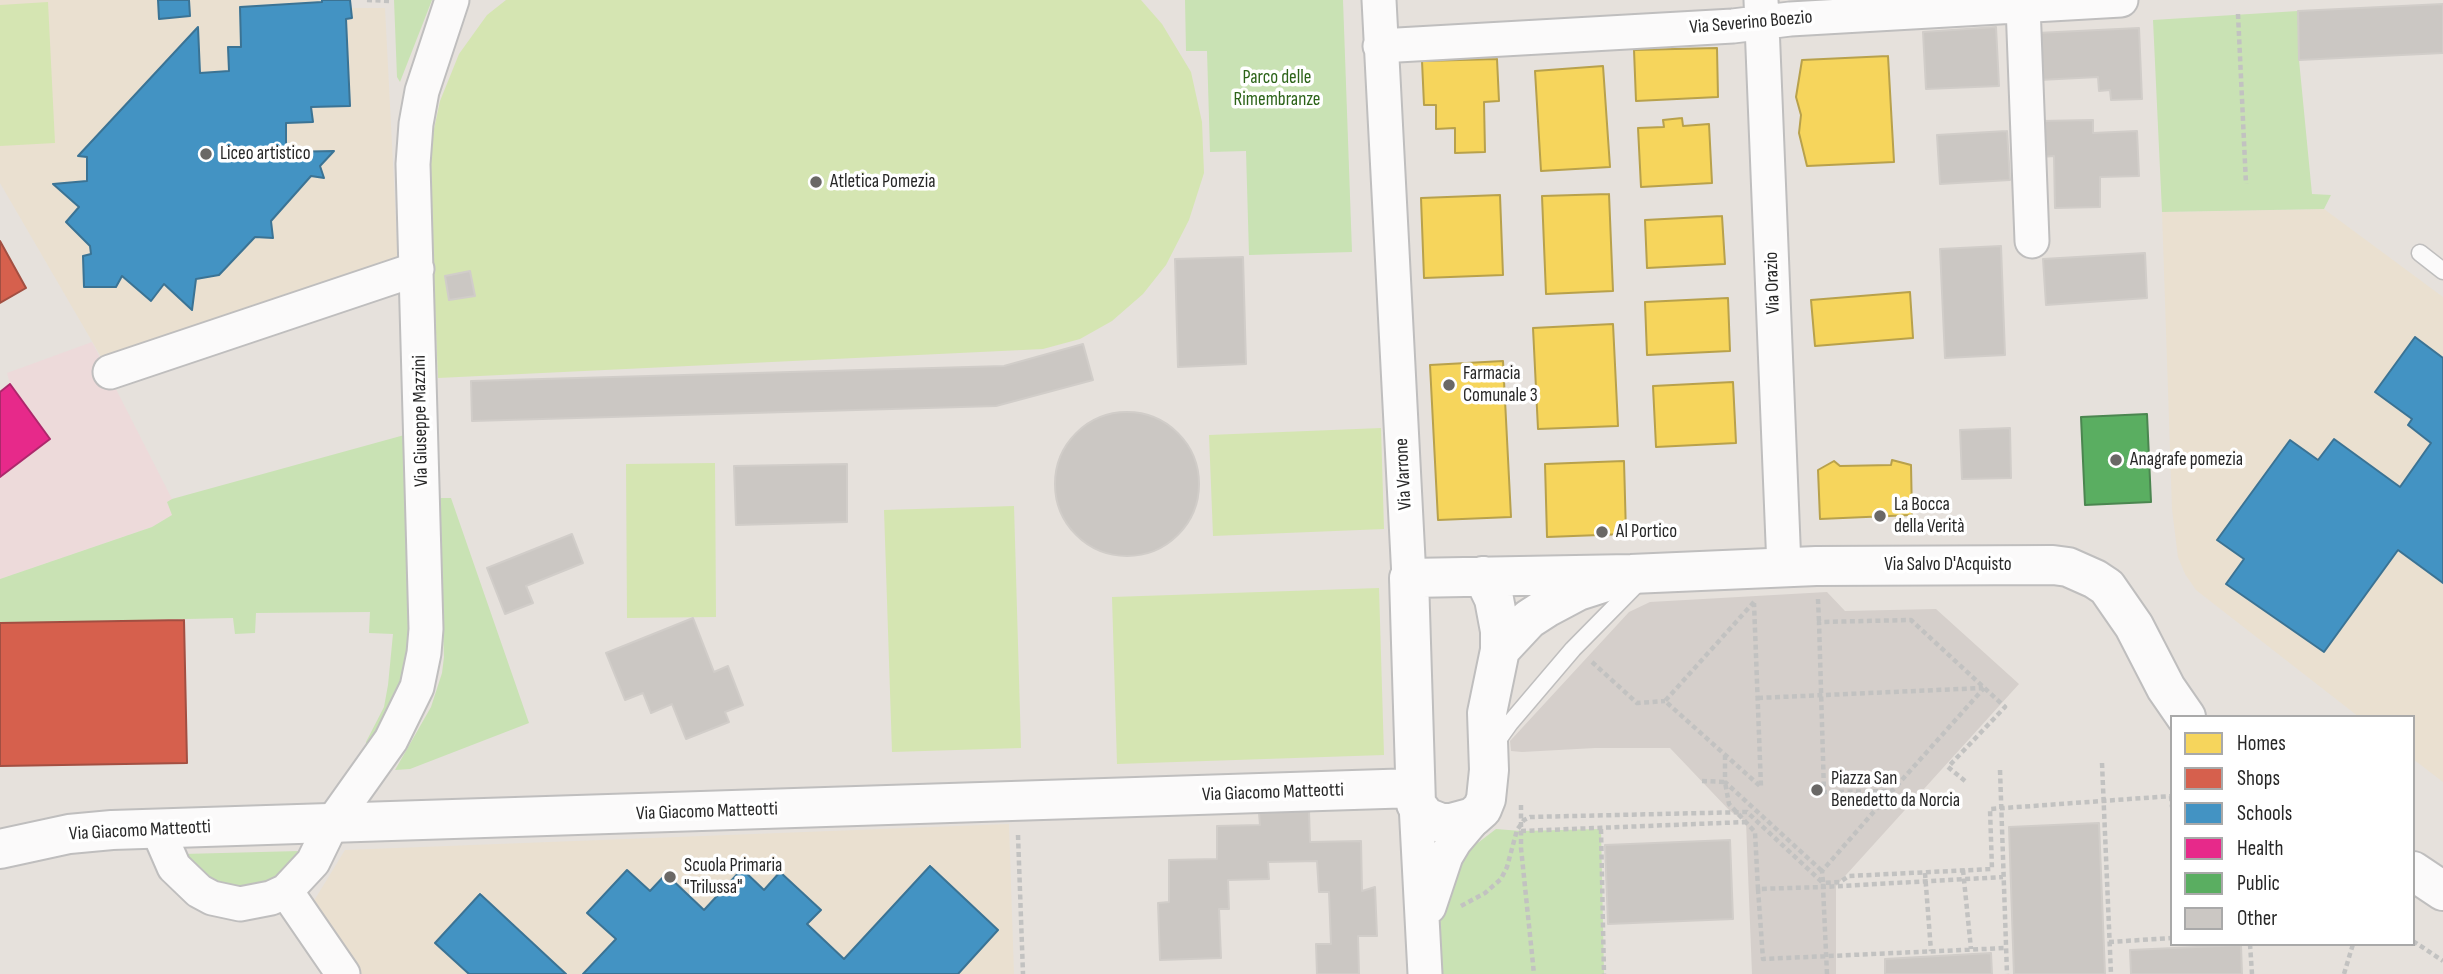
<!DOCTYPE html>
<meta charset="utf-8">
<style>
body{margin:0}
#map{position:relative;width:2443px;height:974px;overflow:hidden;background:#e6e1dc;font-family:"Sofia Sans Condensed",sans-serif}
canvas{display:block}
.legend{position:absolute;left:2170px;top:715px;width:245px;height:231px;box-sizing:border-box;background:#fff;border:2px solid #a9a9a9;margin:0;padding:9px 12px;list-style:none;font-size:21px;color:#272727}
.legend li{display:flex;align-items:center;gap:14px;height:35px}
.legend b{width:35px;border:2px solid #a9a9a9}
</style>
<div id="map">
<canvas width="2443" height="974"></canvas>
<ul class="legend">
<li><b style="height:19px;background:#f6d55c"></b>Homes</li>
<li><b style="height:19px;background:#d6604d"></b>Shops</li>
<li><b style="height:19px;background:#4393c3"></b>Schools</li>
<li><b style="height:19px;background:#e7298a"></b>Health</li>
<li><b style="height:19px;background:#5aae61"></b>Public</li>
<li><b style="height:19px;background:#cbc7c3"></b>Other</li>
</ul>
</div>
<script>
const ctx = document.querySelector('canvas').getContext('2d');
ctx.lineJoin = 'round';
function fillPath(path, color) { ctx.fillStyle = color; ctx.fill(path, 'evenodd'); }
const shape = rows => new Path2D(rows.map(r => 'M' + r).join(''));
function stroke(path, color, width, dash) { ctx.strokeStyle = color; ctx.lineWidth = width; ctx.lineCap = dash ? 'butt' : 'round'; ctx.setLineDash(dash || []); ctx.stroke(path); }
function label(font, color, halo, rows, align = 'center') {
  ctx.font = font + ' "Sofia Sans Condensed",sans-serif'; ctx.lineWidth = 7; ctx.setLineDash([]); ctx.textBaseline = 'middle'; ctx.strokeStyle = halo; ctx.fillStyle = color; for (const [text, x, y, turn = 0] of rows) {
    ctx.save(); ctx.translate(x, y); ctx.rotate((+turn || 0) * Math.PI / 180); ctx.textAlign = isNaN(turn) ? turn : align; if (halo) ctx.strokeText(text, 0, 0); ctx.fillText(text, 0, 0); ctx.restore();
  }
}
fillPath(shape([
 [0,0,350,0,351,8,385,8,398,261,104,362,0,183],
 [2324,209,2443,297,2443,782,2413,759,2413,717,2359,717,2196,590,2185,574,2178,557,2172,509,2162,212],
 [1009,824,1014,974,362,974,312,904,345,850]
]), '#eae0d0');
fillPath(shape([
 [92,342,172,499,167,502,173,515,152,527,0,579,0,392,10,384,7,373]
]), '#eddada');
fillPath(shape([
 [394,0,432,0,400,82,397,77],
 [1185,0,1343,0,1352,252,1249,255,1246,151,1210,152,1207,51,1186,51],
 [2298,11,2299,60,2312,194,2331,195,2324,209,2162,212,2153,20],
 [408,434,415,638,404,691,366,747,366,742,384,707,388,685,393,634,369,633,370,612,256,613,255,633,235,634,233,618,0,623,0,579,152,527,172,515,167,502,172,499],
 [438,498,451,498,529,723,410,769,395,770,431,707,442,673,444,657],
 [1496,829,1521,831,1601,829,1604,974,1435,974,1434,907,1464,849,1479,842],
 [300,851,294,862,278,877,254,888,230,887,208,879,183,854]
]), '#c9e2b4');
fillPath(shape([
 [506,0,1141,0,1162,24,1191,72,1202,122,1204,173,1189,220,1166,265,1143,294,1112,321,1080,339,1043,349,438,378,430,191,431,143,440,101,459,54,487,15],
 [48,2,55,143,0,146,0,5],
 [1381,428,1384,529,1213,536,1209,435],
 [715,463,716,617,627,618,626,464],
 [1014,506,1021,748,892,752,884,510],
 [1379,588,1384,755,1117,764,1112,597]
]), '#d5e5b2');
fillPath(shape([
 [1827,592,1845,611,1936,609,2019,684,1836,886,1836,974,1752,974,1746,822,1730,811,1670,748,1595,748,1522,752,1511,751,1510,741,1629,612,1650,602]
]), '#d5cfcb');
const homes = shape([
 [1717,48,1718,97,1636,101,1634,50,1717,48],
 [1888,56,1894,162,1807,166,1799,133,1801,115,1796,97,1802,60,1888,56],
 [1497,59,1499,101,1484,102,1485,152,1455,153,1455,128,1436,129,1436,105,1424,105,1422,61,1497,59],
 [1603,66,1610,167,1541,171,1535,71,1603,66],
 [1682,118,1683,126,1709,124,1712,183,1641,187,1638,128,1664,127,1663,120,1682,118],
 [1609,194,1613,291,1546,294,1542,196,1609,194],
 [1500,195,1503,275,1424,278,1421,198,1500,195],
 [1722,216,1725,264,1647,268,1645,220,1722,216],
 [1910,292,1913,338,1815,346,1811,300,1910,292],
 [1728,298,1730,351,1647,355,1645,302,1728,298],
 [1613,324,1618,426,1538,429,1533,328,1613,324],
 [1503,361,1511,517,1438,520,1430,365,1503,361],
 [1733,382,1736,443,1656,447,1653,386,1733,382],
 [1892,460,1911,465,1912,515,1820,519,1818,470,1834,461,1840,466,1891,465,1892,460],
 [1624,461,1626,534,1547,537,1545,464,1624,461]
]);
fillPath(homes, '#f6d55c');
stroke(homes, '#b8a14c', 2);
const shops = shape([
 [0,241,26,288,0,303,0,241],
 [184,620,187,763,0,766,0,623,184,620]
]);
fillPath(shops, '#d6604d');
stroke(shops, '#a24f42', 2);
const schools = shape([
 [158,0,189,0,190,16,159,19,158,0],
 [322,0,350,0,352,18,346,19,350,106,311,107,313,122,286,123,286,152,334,151,320,166,324,178,311,176,271,221,273,238,255,237,219,275,196,279,192,310,164,284,151,301,122,276,116,287,84,287,83,256,91,254,90,246,66,222,79,207,53,184,87,181,87,157,78,156,198,27,200,73,229,71,228,47,241,47,240,7,322,2,322,0],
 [2415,337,2443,358,2443,583,2398,550,2324,652,2226,584,2244,559,2217,540,2290,440,2318,460,2334,439,2400,487,2431,443,2408,425,2412,419,2375,392,2415,337],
 [930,866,998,930,958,974,583,974,616,939,587,913,627,870,650,891,666,874,704,910,742,869,764,890,780,872,821,910,807,924,844,959,930,866],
 [480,894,566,974,469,974,435,943,480,894]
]);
fillPath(schools, '#4393c3');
stroke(schools, '#3b7394', 2);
const health = shape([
 [10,384,50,439,0,477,0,392,10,384]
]);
fillPath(health, '#e7298a');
stroke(health, '#ad286c', 2);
const public = shape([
 [2147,414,2151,502,2085,505,2081,417,2147,414]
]);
fillPath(public, '#5aae61');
stroke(public, '#4b8650', 2);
const building = shape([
 [2443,4,2443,53,2299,60,2298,11,2443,4],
 [1996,27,1999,86,1926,89,1923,32,1996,27],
 [2139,28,2142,99,2111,100,2110,90,2099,91,2098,77,2039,80,2037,33,2139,28],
 [2093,120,2093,133,2137,131,2139,176,2100,177,2100,207,2055,208,2054,156,2041,157,2040,121,2093,120],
 [2007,131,2010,180,1940,184,1937,135,2007,131],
 [2001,246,2005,355,1945,358,1940,249,2001,246],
 [2145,253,2147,298,2046,305,2043,259,2145,253],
 [1243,257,1246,364,1178,367,1175,259,1243,257],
 [470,271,475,296,449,300,445,276,470,271],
 [1083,344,1093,380,996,406,472,421,471,381,1004,366,1083,344],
 '1055 484a72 72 0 1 1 144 0a72 72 0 1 1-144 0Z',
 [2010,428,2011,478,1962,479,1960,430,2010,428],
 [847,464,847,522,736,525,734,466,847,464],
 [572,534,583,563,526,586,533,603,505,614,487,568,572,534],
 [693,618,714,672,728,666,743,705,725,712,729,722,686,739,672,704,651,713,643,693,625,700,606,653,693,618],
 [1309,811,1310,842,1361,841,1362,891,1375,887,1377,936,1358,936,1359,974,1317,974,1316,944,1331,944,1329,892,1319,892,1317,861,1268,862,1269,879,1228,880,1229,909,1219,909,1221,958,1160,960,1158,903,1169,902,1169,860,1217,859,1217,826,1260,825,1259,813,1309,811],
 [2099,823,2105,974,2014,974,2009,827,2099,823],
 [1730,840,1733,919,1608,924,1605,845,1730,840],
 [2241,945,2242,974,2131,974,2130,950,2241,945],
 [1991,953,1992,974,1885,974,1885,959,1991,953]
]);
fillPath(building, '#cbc7c3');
stroke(building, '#d1cdc9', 2);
const service = shape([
 [2420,253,2443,271],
 [1495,744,1510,723,1573,649,1643,578]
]);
const minor = shape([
 [1379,0,1409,578],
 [1761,0,1784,567],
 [2023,5,2032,241],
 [1380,46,1733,26,1790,19,2121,0],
 [110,372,417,269],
 [1416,804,1425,974],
 [157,828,174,867,199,891,212,898,240,904,271,898,286,891,313,862,332,823,391,740,417,687,424,653,426,629,413,164,416,124,422,91,452,0],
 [286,891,343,974],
 [1429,907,1446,856,1455,841,1482,809]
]);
const tertiary = shape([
 [1483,576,1494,599,1500,631,1500,650,1487,713,1489,770,1486,799,1482,809,1473,817,1451,823,1441,823,1426,817,1416,804,1409,578,1631,574,1816,566,2053,565,2068,567,2095,579,2107,587,2134,626,2166,688,2186,717],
 [1500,650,1529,619,1546,608,1578,591,1603,583],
 [0,849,69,834,112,830,1415,788],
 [2413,871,2443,891]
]);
stroke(service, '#bfbebe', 19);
stroke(minor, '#bfbebe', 37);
stroke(tertiary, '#bfbebe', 42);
stroke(shape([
 [367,0,391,1],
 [2238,14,2246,184],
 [1818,599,1819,622],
 [1754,602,1665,701,1761,787,1754,603],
 [1592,662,1637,703,1665,701],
 [1758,698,1983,688],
 [1725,755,1725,782,1822,871],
 [2102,763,2111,974],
 [2000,770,2007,974],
 [1702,781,1725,782,1729,804,1755,832,1758,889,1823,887,1823,883,1840,882,1849,876,1992,869,1990,809,2172,796],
 [1965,781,1948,767,2005,707,1911,620,1819,622,1824,792,1892,791,1984,688],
 [2171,796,2172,807],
 [1521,805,1521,848,1534,974],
 [1601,829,1604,974],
 [1521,831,1746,822],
 [1018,835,1023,974],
 [1963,870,1971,949],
 [1925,873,1931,951],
 [1823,882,1822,871,1892,791],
 [1758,889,1763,959,2006,948],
 [1461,906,1485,893,1501,879,1507,867,1517,830,1524,820,1530,817,1747,812,1823,883],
 [2413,941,2443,961],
 [2109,942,2172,938],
 [2250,944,2252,974],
 [1827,974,1823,887,2003,877],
 [2344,974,2353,944]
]), '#c2c2c1', 4.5, [5, 3.5]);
stroke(service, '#fbfafa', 16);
stroke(minor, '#fbfafa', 33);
stroke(tertiary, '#fbfafa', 38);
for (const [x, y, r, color] of [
 [206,154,7,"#6a6866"],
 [816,182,7,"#6a6866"],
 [1449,385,7,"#6a6866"],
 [2116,460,7,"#6a6866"],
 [1880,516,7,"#6a6866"],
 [1602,532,7,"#6a6866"],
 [1817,790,7,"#6a6866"],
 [670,877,7,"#6a6866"]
]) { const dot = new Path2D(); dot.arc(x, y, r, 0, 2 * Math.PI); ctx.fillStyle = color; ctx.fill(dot); stroke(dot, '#fff', 2.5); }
label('19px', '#272727', '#fff', [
 ["Via Severino Boezio",1751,23,-5],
 ["Via Orazio",1773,283,-92],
 ["Via Giuseppe Mazzini",421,421,-91],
 ["Via Varrone",1404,474,-93],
 ["Via Salvo D'Acquisto",1948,565],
 ["Via Giacomo Matteotti",1273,793,-2],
 ["Via Giacomo Matteotti",707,812,-2],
 ["Via Giacomo Matteotti",140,831,-3]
]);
label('19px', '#2c6319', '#fff', [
 ["Parco delle",1277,78],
 ["Rimembranze",1277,100]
]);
label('19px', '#272727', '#fff', [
 ["Liceo artistico",220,154],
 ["Atletica Pomezia",830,182],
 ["Farmacia",1463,374],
 ["Comunale 3",1463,396],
 ["Anagrafe pomezia",2130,460],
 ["La Bocca",1894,505],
 ["della Verità",1894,527],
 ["Al Portico",1616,532],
 ["Piazza San",1831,779],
 ["Benedetto da Norcia",1831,801],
 ["Scuola Primaria",684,866],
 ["\"Trilussa\"",684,888]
], 'left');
</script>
